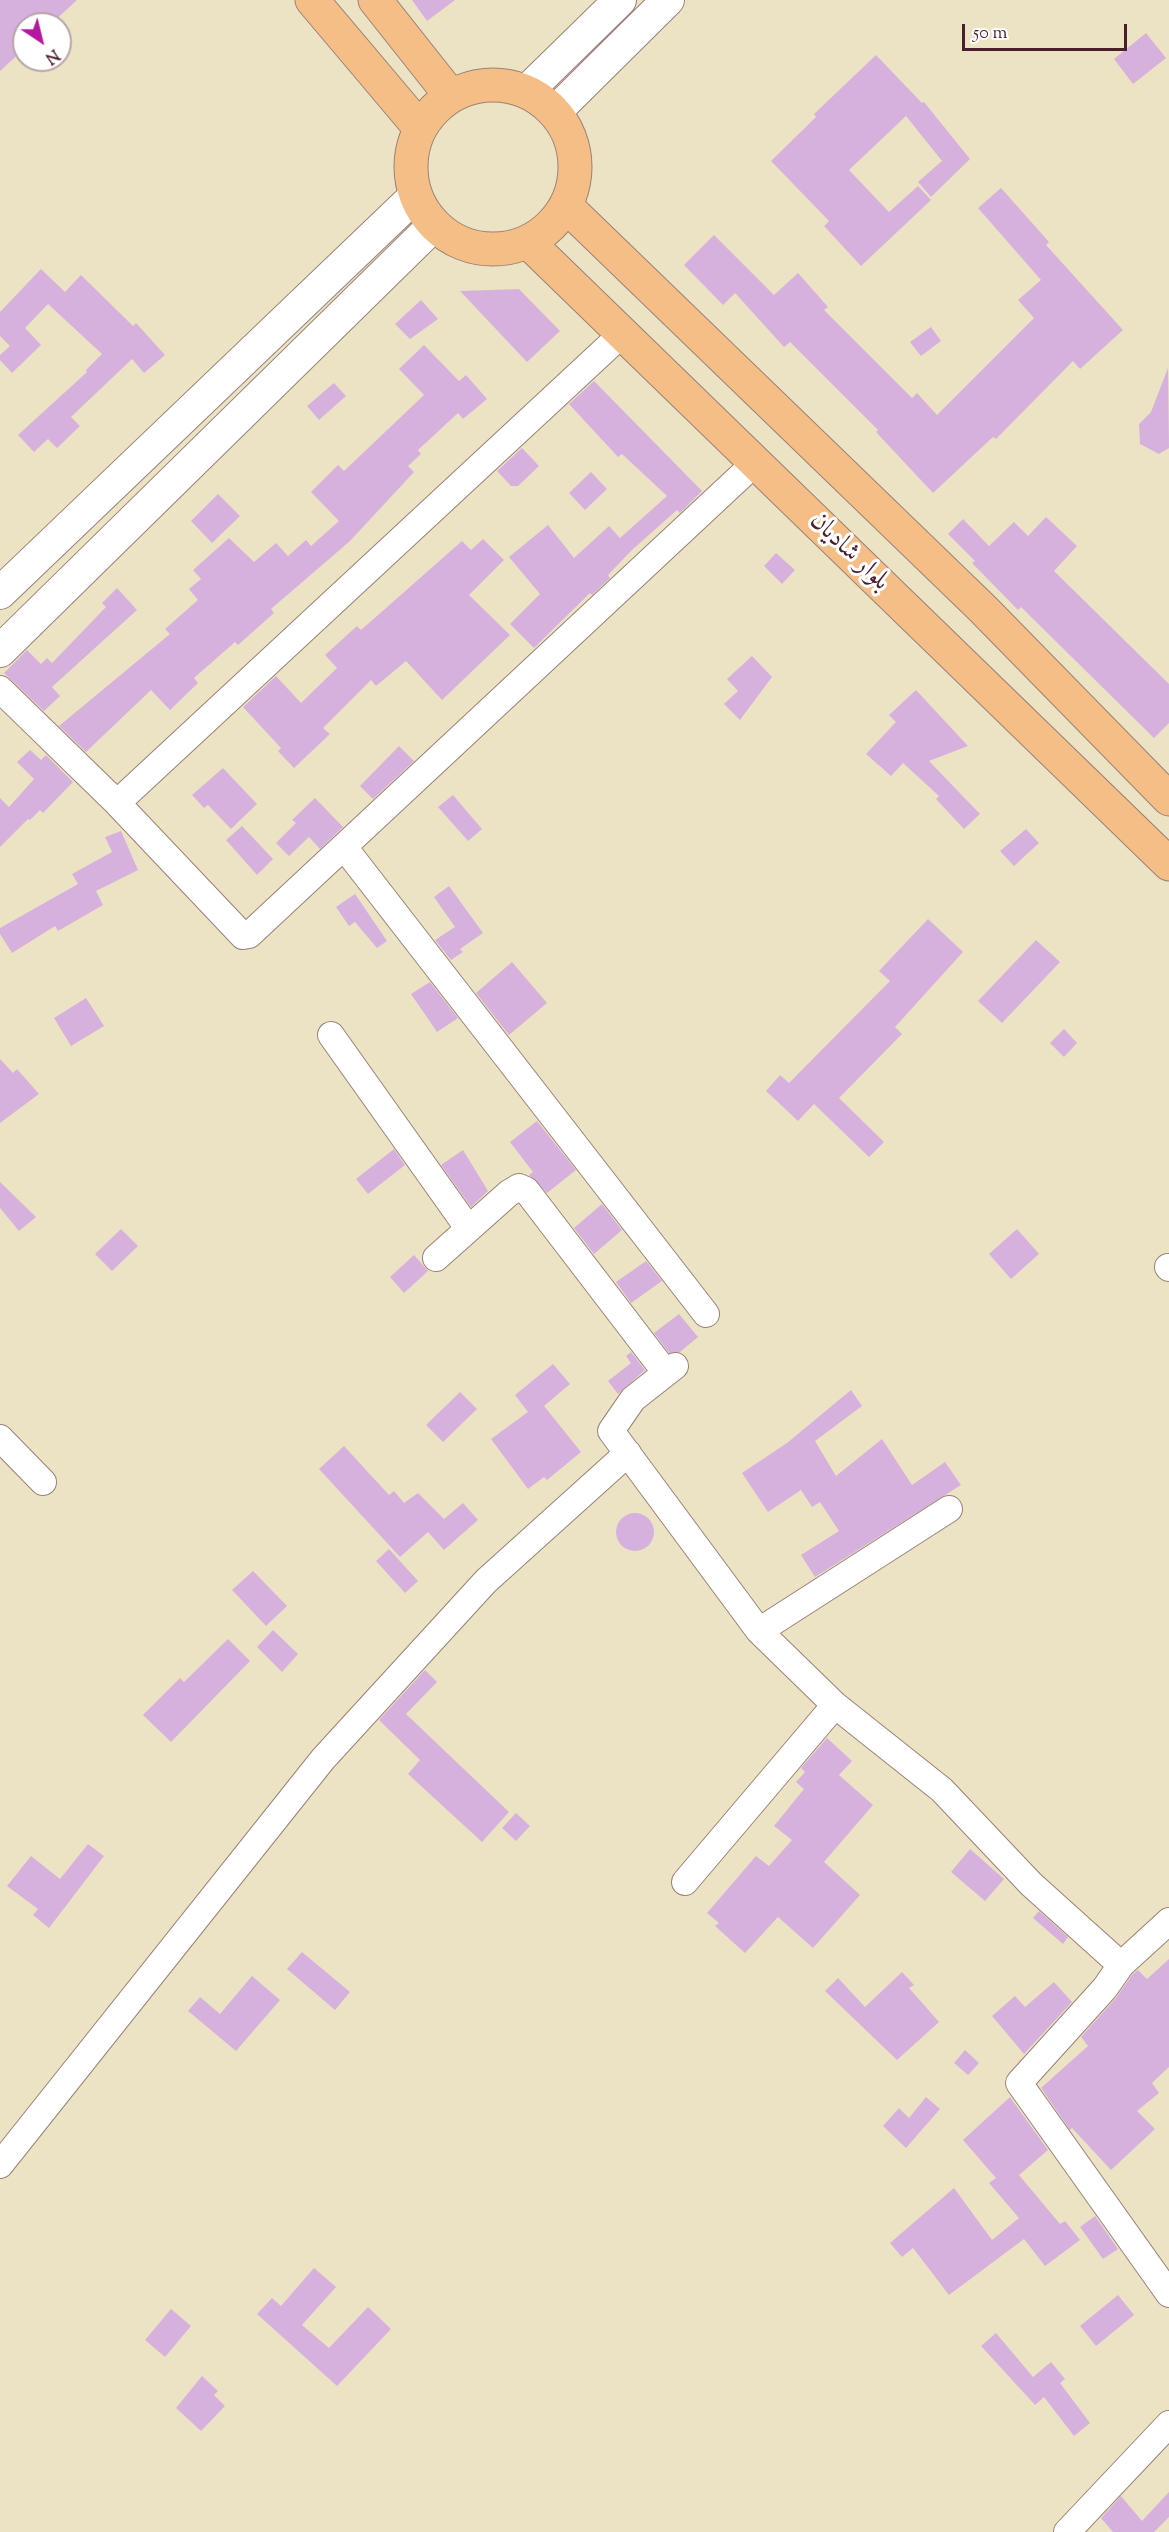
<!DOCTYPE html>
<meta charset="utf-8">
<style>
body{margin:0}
#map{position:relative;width:1169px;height:2532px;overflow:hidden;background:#ece3c4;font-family:"Sorts Mill Goudy",serif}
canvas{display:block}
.north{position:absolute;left:12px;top:12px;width:60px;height:60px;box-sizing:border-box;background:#fff;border:2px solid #b7a5aa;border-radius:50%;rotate:145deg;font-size:16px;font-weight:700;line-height:24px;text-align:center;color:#4a1f2b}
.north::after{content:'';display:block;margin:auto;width:21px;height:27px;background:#b5179e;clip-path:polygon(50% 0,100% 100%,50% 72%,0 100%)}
.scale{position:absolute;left:962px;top:24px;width:165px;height:27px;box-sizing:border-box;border:3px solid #4a1f2b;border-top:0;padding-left:8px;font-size:18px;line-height:21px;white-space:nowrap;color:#4a1f2b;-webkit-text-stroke:4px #fff;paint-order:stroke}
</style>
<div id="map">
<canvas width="1169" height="2532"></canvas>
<div class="north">N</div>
<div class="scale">50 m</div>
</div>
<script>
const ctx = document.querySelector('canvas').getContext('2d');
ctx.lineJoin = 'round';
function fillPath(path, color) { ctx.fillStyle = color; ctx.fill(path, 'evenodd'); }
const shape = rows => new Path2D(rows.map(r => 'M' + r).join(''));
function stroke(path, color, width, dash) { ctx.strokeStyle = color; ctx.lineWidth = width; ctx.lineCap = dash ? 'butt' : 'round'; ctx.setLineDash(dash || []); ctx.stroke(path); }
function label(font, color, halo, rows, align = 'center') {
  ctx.font = font + ' "Sorts Mill Goudy",Amiri,serif'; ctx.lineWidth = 6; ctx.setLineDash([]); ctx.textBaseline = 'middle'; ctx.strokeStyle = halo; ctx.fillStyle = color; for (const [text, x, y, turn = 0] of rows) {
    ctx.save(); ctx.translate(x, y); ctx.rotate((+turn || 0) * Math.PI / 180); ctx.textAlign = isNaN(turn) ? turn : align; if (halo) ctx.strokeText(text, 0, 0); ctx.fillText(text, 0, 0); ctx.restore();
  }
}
fillPath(shape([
 [0,0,77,0,51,24,24,24,24,49,0,71],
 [412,0,455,0,427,21],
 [1146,33,1166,58,1133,84,1114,59],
 [876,55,922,103,924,102,970,159,931,197,918,182,942,161,906,116,849,170,889,212,918,186,931,200,861,266,824,226,829,221,771,161,816,117,814,114],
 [1001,188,1049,242,1046,245,1123,330,1080,369,1073,361,996,439,993,437,933,493,876,432,878,430,790,342,784,347,735,293,723,305,684,265,714,235,774,295,798,273,828,307,824,310,912,398,917,393,937,415,1034,318,1018,300,1041,280,978,208],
 [41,269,65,292,81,275,133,326,136,323,165,355,144,373,132,359,71,417,80,426,57,448,48,439,34,452,18,435,87,372,86,370,102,354,48,304,25,328,41,345,12,373,0,360,0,355,10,346,0,336,0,312],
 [519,289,560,331,527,362,460,291],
 [421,300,438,319,410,339,395,324],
 [931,327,941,341,921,356,910,342],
 [424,345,459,381,466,375,487,399,463,419,458,413,418,450,421,454,408,466,414,472,350,541,271,609,274,613,238,645,235,642,194,678,198,683,170,710,151,690,86,752,59,726,170,634,165,629,198,600,189,589,201,579,193,570,229,538,254,562,276,543,288,556,306,540,311,546,339,521,311,492,338,465,344,471,424,395,399,369],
 [1168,368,1169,448,1159,454,1140,444,1139,424,1151,412],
 [594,381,702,491,680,513,677,510,632,550,608,575,610,578,592,595,590,593,534,648,510,624,540,594,509,557,548,525,574,558,609,526,620,538,667,496,622,454,618,457,569,404],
 [334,383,346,396,319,420,307,406],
 [522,448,539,466,518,486,511,486,497,471],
 [591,472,607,489,585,510,569,493],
 [218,494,240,516,212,543,191,521],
 [1046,517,1077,546,1054,571,1169,684,1169,723,1154,738,1021,607,1018,610,972,563,975,561,948,534,963,519,989,546,1014,522,1028,536],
 [483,539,504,560,469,595,510,635,442,700,406,661,376,686,371,680,323,728,330,734,294,768,278,751,281,748,243,707,276,676,301,703,337,668,325,655,357,626,361,630,462,541,471,550],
 [776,553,795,570,782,584,764,566],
 [117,588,137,610,52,687,60,696,44,711,4,673,27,650,41,664,47,658,52,663,106,607,102,603],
 [752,656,772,677,740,720,724,704,738,691,727,679],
 [916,690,968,746,929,761,980,814,964,829,936,799,939,796,903,763,891,776,866,754,896,722,889,715],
 [399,746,414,761,373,799,360,786],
 [30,750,41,760,46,755,73,782,43,813,40,810,30,820,28,819,0,847,0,798,9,807,34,779,17,762],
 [223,768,257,804,231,829,208,805,204,808,192,795],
 [453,795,482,829,468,841,438,807],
 [315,798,343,827,320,849,309,837,289,856,276,843,296,823,292,820],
 [242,826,273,859,257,875,226,840],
 [1026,829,1039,843,1014,866,1000,851],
 [121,831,138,870,96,891,103,905,58,931,55,926,12,953,0,934,0,928,78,884,72,874,112,852,105,837],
 [449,886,483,933,460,949,463,952,451,960,435,940,455,927,434,897],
 [355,894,387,941,377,948,355,922,349,926,336,907],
 [928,919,963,952,895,1027,902,1034,839,1098,884,1142,869,1157,814,1104,798,1121,766,1091,780,1075,789,1083,890,981,879,971],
 [1036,940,1060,962,1002,1023,978,1001],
 [512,962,547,1003,509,1035,476,993],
 [430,982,458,1018,437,1032,411,994],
 [86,998,104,1026,71,1046,54,1018],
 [1064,1029,1077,1043,1064,1057,1050,1043],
 [0,1059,13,1073,17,1069,39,1094,0,1123],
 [537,1121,576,1170,547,1193,529,1175,533,1172,510,1142],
 [394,1149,405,1165,368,1194,356,1179],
 [463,1150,488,1191,471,1207,441,1165],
 [0,1182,36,1217,19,1231,0,1208],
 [602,1204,622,1230,594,1254,574,1228],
 [121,1229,138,1246,112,1271,95,1254],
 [1017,1229,1039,1254,1011,1279,989,1254],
 [414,1255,428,1271,404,1293,390,1277],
 [646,1261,662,1281,631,1303,616,1282],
 [679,1314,698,1337,680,1352,669,1353,654,1333],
 [631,1352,645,1370,618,1394,608,1381,631,1363,626,1356],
 [553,1364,570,1384,544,1406,581,1452,547,1480,544,1477,528,1489,491,1439,528,1412,515,1395],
 [851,1390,862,1406,815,1441,836,1476,882,1439,912,1485,945,1462,961,1485,815,1577,801,1555,839,1531,820,1502,812,1507,801,1490,768,1512,742,1473,787,1443],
 [460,1392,477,1409,443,1442,426,1425],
 [344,1446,389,1495,394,1491,404,1503,418,1493,444,1519,463,1503,478,1520,444,1550,428,1532,400,1557,319,1469],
 '616 1532a19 19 0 1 1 38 0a19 19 0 1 1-38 0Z',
 [389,1549,418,1581,405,1593,376,1561],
 [253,1571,287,1606,266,1626,232,1590],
 [273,1630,298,1654,282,1672,257,1647],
 [228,1639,250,1661,171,1742,143,1715,180,1678,184,1682],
 [425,1670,437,1682,406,1714,509,1812,482,1842,408,1774,420,1760,379,1720],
 [827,1738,852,1761,839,1775,873,1805,824,1862,860,1895,813,1948,778,1917,745,1953,715,1926,719,1923,707,1913,756,1856,769,1866,792,1840,774,1826,804,1789,796,1782,805,1772,801,1768],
 [516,1813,530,1826,516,1841,502,1828],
 [88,1844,104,1856,49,1928,33,1915,38,1909,7,1886,31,1856,60,1879],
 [970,1849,1004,1879,985,1901,951,1872],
 [1039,1911,1068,1937,1063,1944,1033,1918],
 [302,1952,350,1992,335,2010,287,1969],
 [1169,1959,1169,2067,1152,2083,1159,2093,1137,2111,1155,2129,1111,2170,1072,2128,1070,2130,1041,2088,1088,2046,1081,2037,1116,1998,1132,1975,1138,1970,1147,1979],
 [902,1972,914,1985,909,1988,939,2022,897,2060,825,1991,838,1978,865,2007],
 [252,1976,280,2000,236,2051,188,2011,200,1997,220,2014],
 [1054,1982,1072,2002,1024,2054,992,2016,1015,1996,1025,2007],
 [965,2050,979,2063,968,2075,954,2063],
 [926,2097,940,2109,906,2148,883,2126,899,2108,909,2118],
 [1010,2097,1048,2150,1019,2175,1060,2224,1065,2221,1080,2240,1045,2266,1024,2239,949,2295,913,2248,902,2257,890,2243,954,2188,992,2240,1019,2218,989,2183,996,2178,963,2140],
 [1095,2216,1118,2249,1103,2259,1080,2227],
 [314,2268,336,2287,302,2325,329,2348,368,2307,391,2329,337,2386,257,2314,272,2298,281,2306],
 [1118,2295,1134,2315,1096,2346,1080,2326],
 [171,2309,191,2326,165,2357,145,2340],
 [996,2333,1033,2377,1051,2362,1065,2379,1060,2383,1090,2423,1074,2436,1044,2397,1035,2405,981,2346],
 [202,2376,218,2391,214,2395,225,2406,201,2431,176,2408],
 [1169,2492,1169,2517,1154,2532,1113,2532,1101,2518,1121,2496,1142,2521]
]), '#d7b1de');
const minor = shape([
 [0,689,117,803,243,936,249,935,756,462],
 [117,803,622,334],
 [344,847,706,1314],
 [331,1035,468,1228],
 [436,1258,509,1193,519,1187,526,1190,666,1373],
 [1168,1267,1169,1268],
 [675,1366,633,1399,611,1431,759,1631,835,1705,942,1790,1031,1884,1121,1965],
 [0,1438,43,1482],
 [759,1631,949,1509],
 [685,1882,835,1705],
 [1169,1921,1121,1965,1105,1988,1019,2083,1169,2294],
 [0,2165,323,1759,486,1581,628,1453],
 [1067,2532,1169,2424]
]);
const tertiary = shape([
 [527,91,620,0],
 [555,112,668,0],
 [0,593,415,196],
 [0,651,434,225]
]);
const primary = shape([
 [312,0,420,128],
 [375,0,451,96],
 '411 167a82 82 0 1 1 164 0a82 82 0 1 1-164 0Z',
 [566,206,983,609,1169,799],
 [528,242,1169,864]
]);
stroke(minor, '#9b8178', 28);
stroke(tertiary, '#9b8178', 34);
stroke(primary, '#9b8178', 35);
stroke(minor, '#fff', 26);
stroke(tertiary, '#fff', 32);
stroke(primary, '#f5be86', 33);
label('26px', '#4a1f2b', '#fff', [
 ["بلوار شادیان",848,553,44]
]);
</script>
